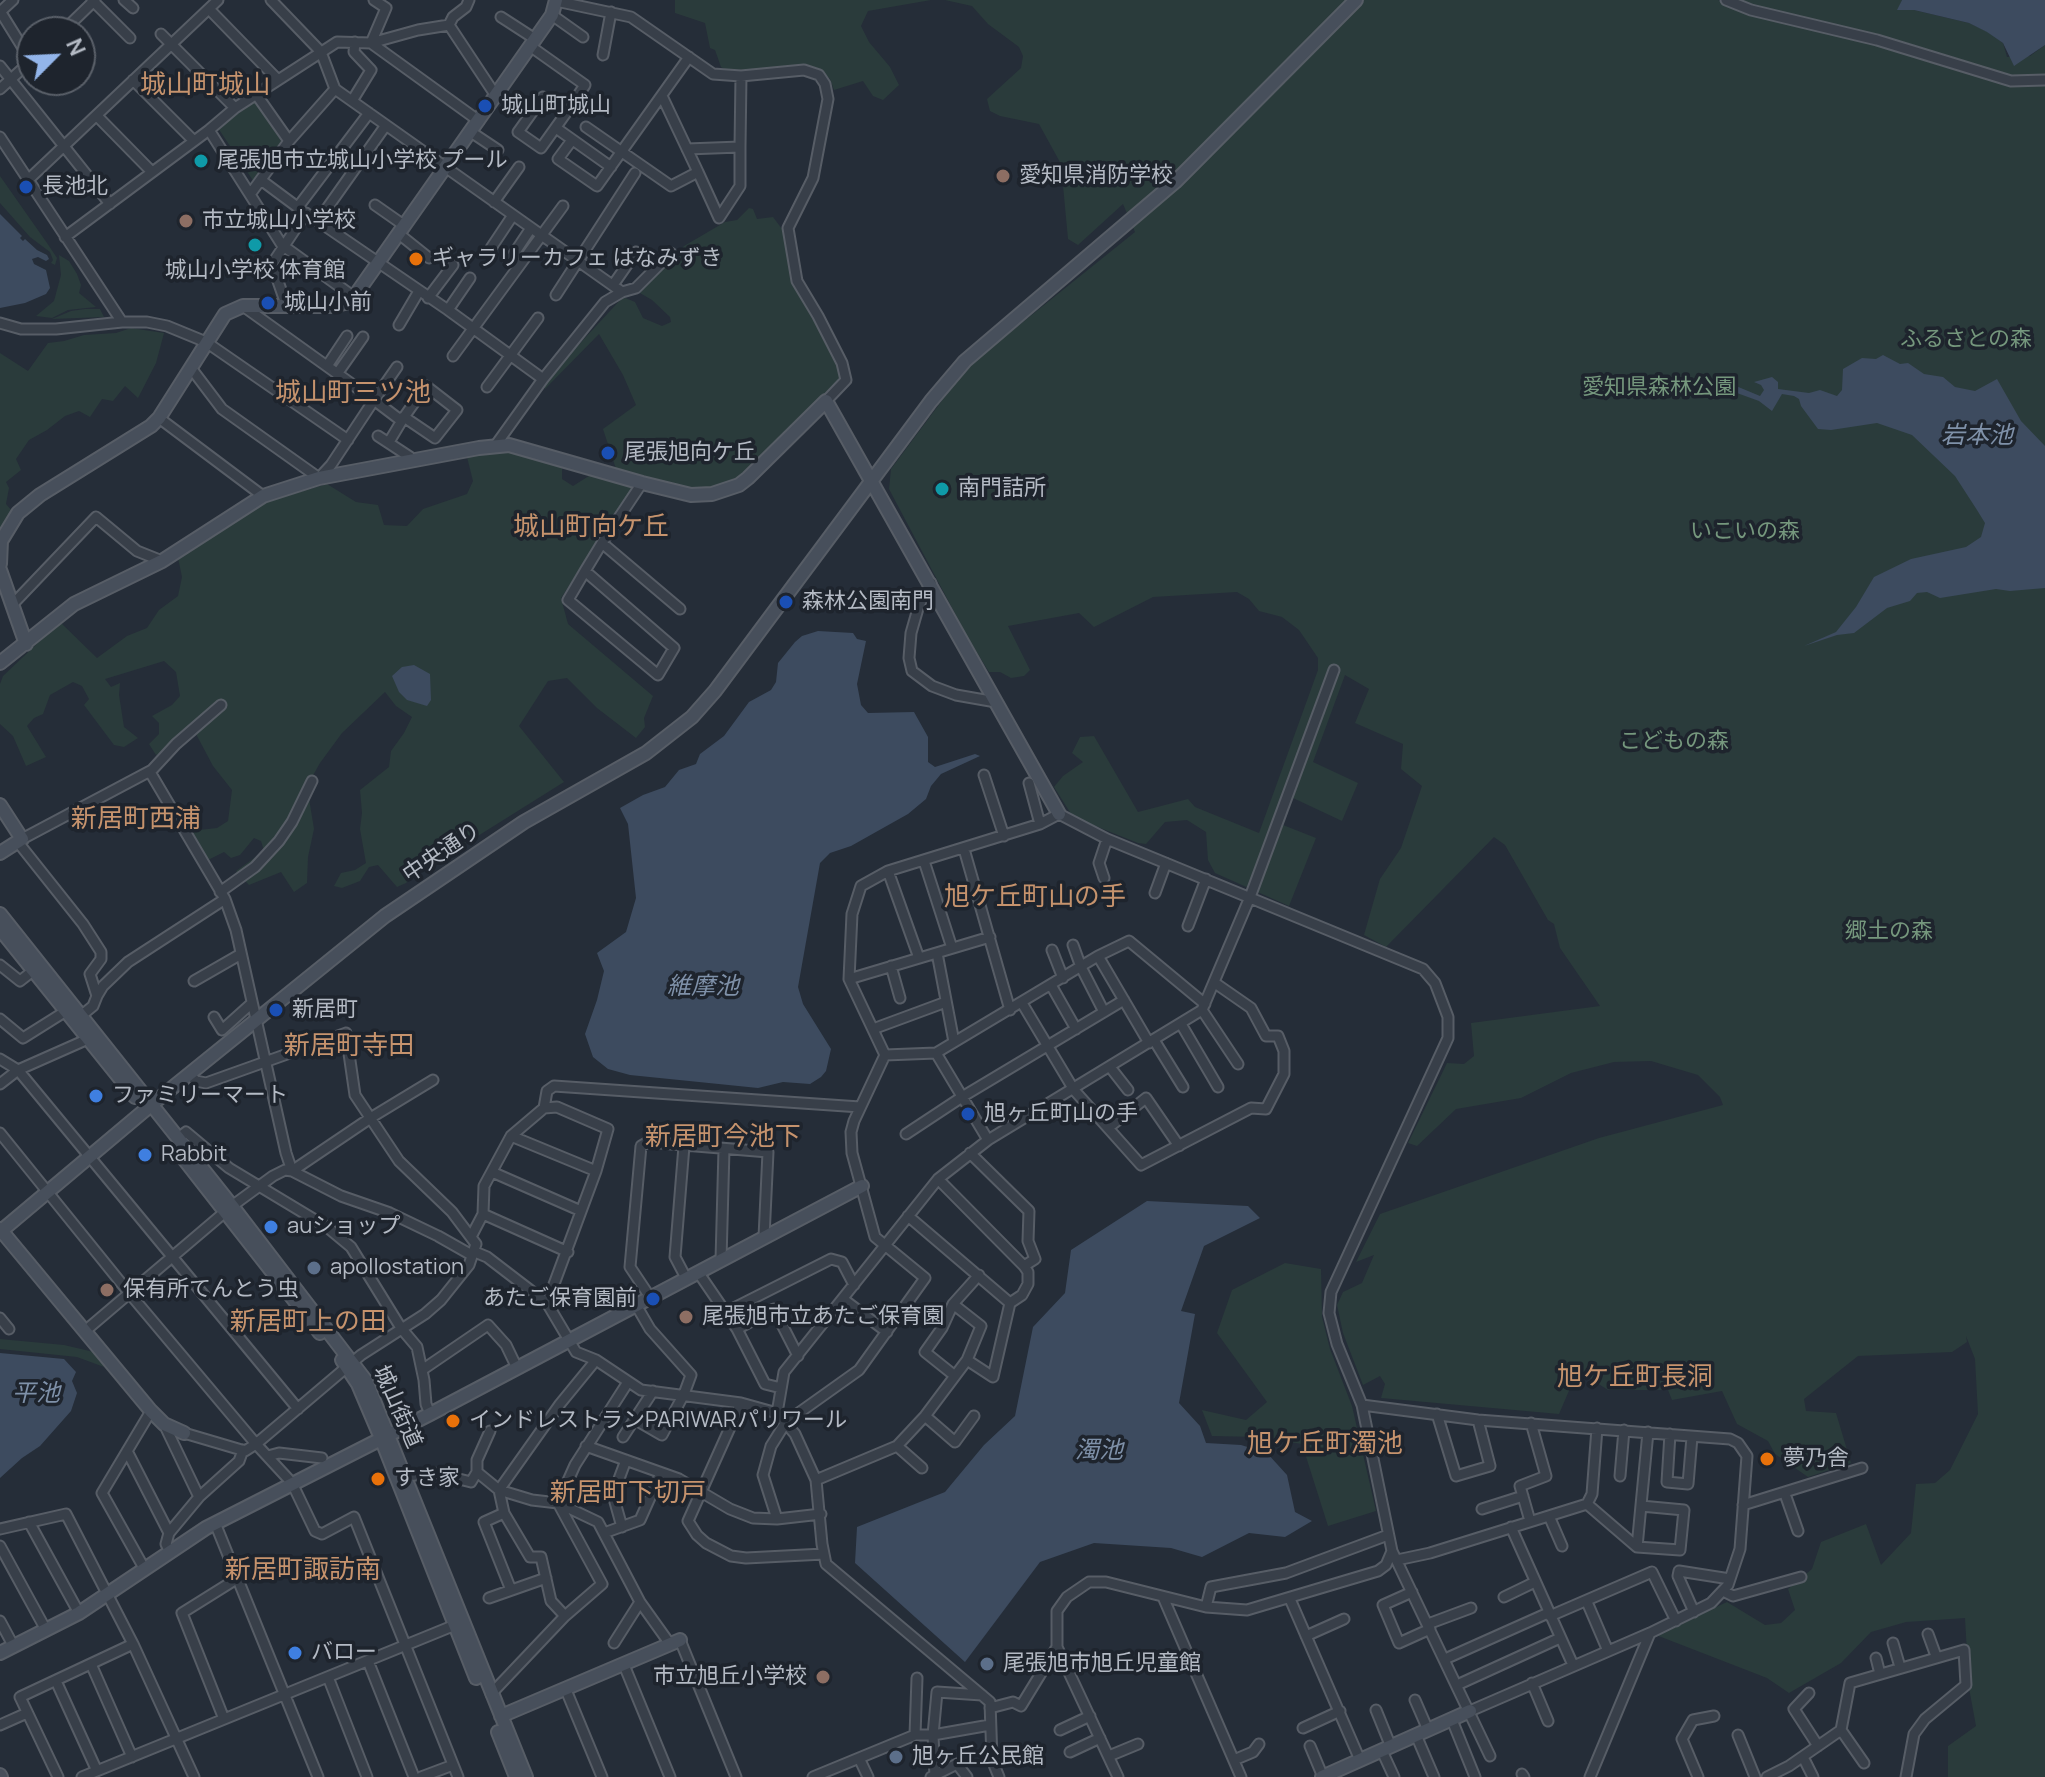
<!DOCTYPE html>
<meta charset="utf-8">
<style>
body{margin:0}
#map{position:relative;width:2045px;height:1777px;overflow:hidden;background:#252d38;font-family:Manrope,sans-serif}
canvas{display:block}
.north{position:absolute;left:16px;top:16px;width:80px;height:80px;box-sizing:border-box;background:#1e242d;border:2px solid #5a6069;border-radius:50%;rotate:66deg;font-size:22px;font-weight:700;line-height:32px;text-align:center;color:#b4bac4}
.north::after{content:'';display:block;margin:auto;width:28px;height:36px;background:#93b5ea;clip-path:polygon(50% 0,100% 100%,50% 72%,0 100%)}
</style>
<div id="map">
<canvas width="2045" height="1777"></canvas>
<div class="north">N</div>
</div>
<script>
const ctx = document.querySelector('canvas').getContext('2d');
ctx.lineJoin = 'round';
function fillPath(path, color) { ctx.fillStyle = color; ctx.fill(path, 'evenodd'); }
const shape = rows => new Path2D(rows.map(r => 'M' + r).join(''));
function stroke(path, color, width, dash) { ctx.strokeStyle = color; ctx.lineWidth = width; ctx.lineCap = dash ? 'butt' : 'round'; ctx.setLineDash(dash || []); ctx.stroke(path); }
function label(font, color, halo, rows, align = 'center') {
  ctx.font = font + ' Manrope,"Noto Sans JP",sans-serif'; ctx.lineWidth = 7; ctx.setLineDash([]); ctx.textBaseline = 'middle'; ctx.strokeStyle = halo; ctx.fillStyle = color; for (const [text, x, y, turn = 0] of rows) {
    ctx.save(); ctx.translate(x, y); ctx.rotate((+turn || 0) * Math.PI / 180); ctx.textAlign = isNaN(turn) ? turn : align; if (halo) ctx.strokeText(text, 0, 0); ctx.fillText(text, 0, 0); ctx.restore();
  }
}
fillPath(shape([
 [675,0,931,0,868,11,861,26,869,42,890,67,899,85,883,100,873,96,863,81,834,90,830,79,817,68,742,74,725,70,721,67,715,50,710,48,705,23,675,13],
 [945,0,1718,0,1746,12,1942,62,1995,81,2010,85,2045,83,2045,1777,1948,1777,1948,1746,1976,1726,1969,1688,1965,1618,1906,1622,1871,1632,1841,1663,1789,1693,1767,1678,1656,1635,1727,1602,1765,1625,1781,1623,1795,1610,1788,1589,1812,1569,1821,1542,1866,1524,1881,1565,1911,1533,1916,1484,1935,1483,1950,1470,1978,1414,1975,1359,1966,1336,1967,1342,1952,1352,1858,1356,1804,1399,1806,1411,1836,1413,1851,1463,1808,1477,1775,1454,1768,1441,1737,1424,1722,1391,1672,1400,1668,1390,1608,1390,1583,1374,1574,1379,1559,1414,1381,1398,1385,1384,1380,1376,1363,1385,1343,1333,1337,1305,1343,1292,1362,1283,1374,1255,1356,1262,1380,1214,1599,1138,1723,1105,1720,1097,1698,1075,1651,1061,1614,1062,1571,1073,1521,1098,1456,1109,1417,1146,1408,1143,1447,1063,1464,1064,1474,1056,1471,1023,1600,1006,1560,948,1554,924,1548,920,1505,845,1494,837,1386,947,1364,935,1380,879,1401,848,1422,786,1401,769,1403,744,1355,723,1369,689,1345,675,1313,762,1358,783,1342,821,1293,798,1283,825,1316,838,1289,906,1215,873,1208,860,1206,832,1187,820,1165,822,1146,844,1138,843,1073,817,1054,787,1063,776,1083,762,1072,753,1080,737,1094,736,1138,812,1188,799,1195,807,1259,833,1318,670,1318,658,1299,630,1282,617,1259,611,1249,599,1237,592,1153,597,1094,627,1079,613,1008,626,1030,670,1024,676,1011,678,1000,672,989,672,968,638,889,489,891,469,967,367,1135,232,1123,204,1078,245,1068,239,1061,164,1039,124,1000,116,990,111,987,99,1021,68,1023,56,1019,47,988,24,972,6],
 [1731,0,1902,0,1898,10,1914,10,1969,23,1988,32,2003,43,2007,57,2030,56,2045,45,2045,77,2020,78,1978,69],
 [256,101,283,144,254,182,218,128],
 [0,176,47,243,57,258,55,265,51,263,53,260,50,252,30,237,0,203],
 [749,208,753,209,757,219,773,217,788,237,796,282,817,317,845,380,748,478,712,491,692,491,617,472,603,429,636,405,623,375,599,334,545,389,545,381,623,297,635,302,643,318,662,326,671,322,670,317,652,300,640,293,684,246,725,222,737,220],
 [59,255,69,261,77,274,81,285,79,293,96,307,68,310,52,318,36,316,54,301,61,275],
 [85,309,100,309,104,317,52,319,71,311],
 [131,328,164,333,156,363,138,398,125,386,113,401,102,399,90,417,79,411,65,416,47,430,29,440,16,459,21,470,6,482,9,488,6,504,12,511,5,527,0,528,0,353,28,371,48,343,64,341,84,335,116,333],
 [488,449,509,449,562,465,562,479,573,486,592,474,634,487,561,598,568,624,653,696,644,718,645,727,636,738,597,708,567,678,548,681,519,726,564,782,414,876,406,883,397,887,378,865,369,867,360,881,342,888,334,886,341,873,355,870,366,863,360,829,362,813,360,790,389,767,391,751,404,733,412,717,396,706,385,692,342,733,320,763,307,786,314,829,308,857,307,883,294,892,281,872,249,885,236,871,264,851,261,841,254,838,240,855,231,858,224,852,208,860,190,831,217,828,228,821,232,790,213,766,196,734,156,755,149,744,159,734,159,723,152,716,172,705,180,696,176,672,164,661,105,679,111,687,120,683,119,695,124,727,138,738,124,747,114,745,84,705,89,699,82,686,73,682,50,695,43,714,34,718,27,726,46,757,26,766,13,736,0,724,0,684,3,676,60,622,97,658,127,636,147,628,159,610,178,596,182,577,178,558,236,517,269,501,327,484,356,502,378,505,384,525,407,526,423,509,467,494,473,481,467,457],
 [1285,1263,1321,1269,1322,1317,1330,1349,1352,1406,1376,1511,1328,1526,1302,1444,1259,1437,1212,1436,1202,1410,1246,1420,1267,1402,1217,1333,1232,1290],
 [0,1339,64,1345,94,1352,103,1361,104,1367,77,1357,0,1349]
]), '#2a3b3b');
fillPath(shape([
 [1902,0,2045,0,2045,45,2014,66,2003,43,1987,32,1969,23,1914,10,1897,10],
 [0,214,22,236,20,238,23,241,25,239,37,250,47,255,49,259,46,261,38,257,32,259,34,264,46,270,50,288,46,294,25,303,0,308],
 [1883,355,1900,364,1908,363,1924,374,1943,377,1955,387,1975,391,1997,379,2021,421,2045,446,2045,588,2010,591,1996,589,1940,598,1927,592,1917,593,1910,601,1887,608,1854,633,1837,635,1804,646,1836,632,1856,607,1874,577,1911,559,1966,547,1981,537,1985,523,1977,510,1955,476,1912,435,1877,423,1831,430,1818,429,1801,406,1799,399,1794,396,1782,394,1772,411,1759,401,1712,384,1700,382,1680,386,1645,383,1638,385,1637,381,1680,381,1702,378,1736,386,1760,396,1764,390,1761,385,1754,382,1772,377,1778,382,1778,389,1809,393,1820,390,1837,396,1842,390,1843,369,1862,358,1876,359],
 [818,631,853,633,857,639,866,641,857,684,861,705,868,713,914,712,928,737,928,762,935,767,975,754,980,756,941,774,931,786,926,799,908,814,851,846,830,853,820,863,798,987,803,1004,831,1049,826,1071,821,1077,810,1084,783,1082,758,1088,630,1075,608,1069,593,1057,585,1034,597,1000,604,971,597,953,626,932,636,898,628,824,620,808,643,795,665,787,679,770,696,764,700,754,724,736,749,702,771,690,776,682,778,663,795,642,802,636],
 [414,665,430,674,431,700,427,706,407,700,399,692,392,676,402,667],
 [1147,1201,1248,1206,1260,1218,1204,1246,1181,1311,1195,1314,1179,1403,1200,1426,1206,1443,1241,1445,1267,1453,1287,1475,1295,1512,1312,1521,1285,1537,1249,1533,1202,1557,1171,1548,1094,1543,1040,1562,965,1662,855,1563,857,1527,945,1492,984,1445,1015,1416,1033,1327,1065,1293,1071,1250],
 [0,1353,64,1359,76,1372,72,1381,77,1393,71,1411,40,1446,22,1458,0,1478]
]), '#3d4b5f');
const street = shape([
 [92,0,130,38],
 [124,0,133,8],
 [271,0,321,52,335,89,622,292],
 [1726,0,1751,10,1877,40,2011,81,2045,80],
 [556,1,631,17,713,74,741,76,804,70,819,75,825,84,828,99,813,178,788,228,797,281,818,316,842,363,846,380,826,401],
 [209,9,278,80],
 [0,11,31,61],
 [0,12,13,0],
 [552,15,583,37],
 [501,17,535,39],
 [449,25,496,96],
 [62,32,95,0],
 [161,34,235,108],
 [371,43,479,121],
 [371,43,386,8,374,0],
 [530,46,585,85,566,113,541,148,518,132,543,97,566,113],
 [603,55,611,12],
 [0,66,110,204],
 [133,80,194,141],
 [0,89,32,60],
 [256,94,289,141],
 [352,101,371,70,354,52,355,42],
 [97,116,152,172],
 [586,127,671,186,698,172,662,96],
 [556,128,611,167],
 [209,130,282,245,354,297],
 [471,132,498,150],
 [0,137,122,322],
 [572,140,558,159,597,186,689,57],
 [740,147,741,76],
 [687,149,740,147,740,186,719,218,698,172],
 [28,180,218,0],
 [261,180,300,209],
 [251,193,289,141,335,89],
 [494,202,519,167],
 [375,205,405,226],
 [298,207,369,113],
 [318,221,386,125],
 [399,234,429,258],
 [65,237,209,130,235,108,337,42,371,43,418,30,449,25,453,17,466,7,469,0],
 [491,248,513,215],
 [509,261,531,228],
 [613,285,636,252],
 [556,295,635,173],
 [428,298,453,265],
 [287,307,272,264,306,213,448,310,543,379,495,446],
 [448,310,470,278],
 [0,323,21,329,56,329,122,322,147,322,167,326,206,342,348,440],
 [399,325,419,291],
 [453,356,563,206],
 [327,366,347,336],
 [191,368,222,409,319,478,331,465,374,400,243,306],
 [337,374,363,337],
 [543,379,605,302,622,292,636,288,671,253],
 [487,387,538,318],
 [159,418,263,496],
 [378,436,410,457,409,461],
 [389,442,404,417,426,386,457,410,435,438,404,417,399,419,374,400,397,367],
 [602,543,680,609],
 [585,571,674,648,658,675,568,600,585,571,602,543,642,483],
 [931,583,919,605,911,633,909,658,912,671,932,686,956,695,996,702],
 [12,605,96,517,137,551,162,561],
 [150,772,225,899,236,930,286,1153,292,1171,341,1196,390,1213,438,1236,468,1253,475,1252,487,1257,547,1303,576,1352,596,1360,641,1390,741,1403,777,1413,795,1434,816,1480,822,1544,826,1564,990,1702,992,1760,999,1777],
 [984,775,1004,836],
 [1029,783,1040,824],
 [22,839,152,770,176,744,221,705],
 [17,841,83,924,101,952,101,959,90,974,97,996,93,1006,82,1015],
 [964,849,1010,1010],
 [924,861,952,948],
 [888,871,919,958],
 [1104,878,1099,863,1107,839],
 [220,892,255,867,279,841,292,822,312,781],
 [1155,893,1166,863],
 [1188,926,1206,879],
 [1073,945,1081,967,1104,1012],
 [1052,950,1063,978],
 [937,953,954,1042],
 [1098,956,1129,941,1205,1004],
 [0,965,20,981,34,970],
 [891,966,900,998],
 [849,979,990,937],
 [194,981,241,954],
 [1051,985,1076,1029],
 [97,996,103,986,128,962,225,899],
 [1022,1003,1074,1090,1141,1165,1251,1108,1266,1109,1284,1074,1284,1051,1278,1036,1266,1036,1251,1008,1215,983],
 [1202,1010,1238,1064],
 [214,1017,222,1030,252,1003],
 [0,1019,23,1038,66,1011],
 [1181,1024,1218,1087],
 [873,1029,946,1002],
 [1154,1040,1183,1087],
 [936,1053,988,1140],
 [885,1055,849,979,852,914,861,886,888,871,1040,824,1059,814,1107,839,1423,969,1435,983,1448,1017,1448,1038,1331,1292,1329,1313,1337,1344,1362,1405,1392,1551,1490,1756],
 [885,1055,936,1053,1098,956,1149,1043],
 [0,1059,18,1070,298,1409],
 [1110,1067,1128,1090],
 [0,1084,18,1070,88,1039],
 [544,1108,547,1091,554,1086,860,1107],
 [1108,1128,1146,1098,1179,1146],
 [0,1133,130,1294,256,1444,361,1355,425,1314,441,1300,469,1265,476,1244,452,1212,399,1161,355,1095,346,1033,206,1083,196,1081,190,1075],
 [906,1134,962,1097,1124,1000],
 [511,1136,596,1171],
 [178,1138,186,1132,229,1168,327,1227,351,1247,401,1328,417,1347,424,1380,426,1404,430,1414],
 [684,1146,675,1257,686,1278],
 [492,1172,581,1211],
 [938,1179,1024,1266,1035,1259,1028,1241,1029,1211,970,1153],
 [483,1214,568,1252],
 [908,1216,1010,1303],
 [472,1235,483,1214,484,1186,511,1136,544,1108,557,1107,608,1129,596,1171,547,1303],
 [721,1260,724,1149],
 [698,1272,737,1329,765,1384,781,1388],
 [650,1297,630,1267,641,1146,648,1142,768,1152,764,1237],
 [843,1299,887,1332],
 [636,1305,650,1329,691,1375,684,1394,662,1435,636,1420],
 [726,1312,831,1259,842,1262,854,1285],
 [0,1318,9,1329],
 [737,1329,774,1309,798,1356],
 [85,1331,232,1206,273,1176,285,1170,292,1171,372,1117,433,1080],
 [967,1360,993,1377,1010,1303,1022,1295,1028,1284,1028,1272,1024,1266],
 [422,1370,488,1325,506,1345,517,1368],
 [955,1376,925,1352,942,1328,953,1304,979,1275],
 [741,1403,688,1521,697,1535,706,1543,731,1556,746,1558,824,1554],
 [1362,1405,1478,1420,1730,1439,1738,1443,1747,1456,1740,1549,1728,1585,1711,1603,1650,1633,1470,1711],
 [777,1413,784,1372,938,1179,988,1140,1202,1010,1250,897,1334,670],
 [1437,1414,1456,1476,1490,1466,1478,1420],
 [925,1416,955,1442,974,1416],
 [164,1424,199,1497],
 [184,1433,245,1451,256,1444,292,1483,315,1531,322,1534,354,1517,458,1777],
 [1670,1434,1667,1482,1688,1484,1692,1437],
 [623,1437,653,1391],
 [586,1446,679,1479,730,1509,753,1518,777,1519,821,1514],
 [897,1446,922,1468],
 [127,1451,169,1533],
 [268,1456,279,1453,322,1458],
 [477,1472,477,1460,490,1431],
 [406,1476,435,1473,471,1482,477,1472,499,1490,532,1500,558,1503,598,1522,640,1602,670,1644],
 [1620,1476,1624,1430],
 [816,1480,897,1446,925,1416,967,1360,981,1326,953,1304],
 [1785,1494,1798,1531],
 [558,1503,575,1465,628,1382],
 [1587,1504,1637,1547,1648,1432],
 [1743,1505,1862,1468],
 [1482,1509,1523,1496],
 [504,1513,484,1522,511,1590],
 [1549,1516,1562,1546],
 [777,1519,763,1475,771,1446,786,1422,859,1370,925,1278,875,1237,852,1153,851,1132,854,1121,885,1055],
 [1530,1521,1520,1486,1546,1476,1531,1423],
 [29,1522,79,1613],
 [215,1523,318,1777],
 [622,1527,613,1495,626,1460],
 [1511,1527,1573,1665],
 [0,1529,66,1514,133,1644,194,1777],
 [604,1533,640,1520,661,1473],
 [0,1546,46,1630],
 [1637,1547,1680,1550,1684,1510,1641,1506],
 [169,1550,166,1544,169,1533,199,1497,239,1461,243,1450],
 [1397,1560,1430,1553,1587,1504,1592,1494,1597,1428],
 [144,1568,102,1493,151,1411],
 [1723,1591,1733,1596,1801,1577],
 [1412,1592,1383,1605,1399,1643,1430,1629],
 [1163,1597,1241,1777],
 [1504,1597,1535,1582],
 [489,1598,546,1578],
 [1290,1599,1360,1760],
 [1587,1602,1608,1651],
 [1206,1607,1211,1587,1286,1573,1388,1535],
 [1694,1612,1678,1576,1679,1571,1730,1579],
 [565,1616,551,1601,541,1557,530,1557,504,1513,499,1490,560,1404,596,1360],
 [1550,1616,1652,1572,1676,1621],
 [0,1621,14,1647],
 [1428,1624,1471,1608],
 [1928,1634,1936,1656],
 [1306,1636,1344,1619],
 [680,1640,736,1777],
 [614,1643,640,1602],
 [1893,1643,1900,1667],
 [1876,1658,1880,1674],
 [1445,1659,1548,1613],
 [368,1661,414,1777],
 [91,1664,132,1757],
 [624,1665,670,1777],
 [328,1677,367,1777],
 [56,1681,97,1771],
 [1532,1683,1548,1721],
 [1457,1685,1560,1638],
 [566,1690,602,1777],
 [1809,1693,1794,1709,1818,1746],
 [491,1694,565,1616,602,1584,558,1503],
 [1415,1700,1428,1730],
 [990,1708,1013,1702,1021,1706,1057,1647],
 [1376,1710,1391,1747],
 [224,1719,182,1613,238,1578],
 [1452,1720,1475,1777],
 [0,1725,27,1713],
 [1303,1728,1340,1711],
 [1060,1730,1090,1716],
 [1841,1730,1864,1763],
 [915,1735,917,1678],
 [1416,1735,1434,1777],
 [1738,1735,1755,1777],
 [1310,1746,1323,1777],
 [1382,1751,1394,1777],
 [1070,1752,1100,1738],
 [1109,1756,1138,1744],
 [1803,1757,1813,1777],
 [859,1758,868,1777],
 [1234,1760,1253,1752,1259,1744],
 [1522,1774,1524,1777],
 [58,1777,20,1697,133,1644],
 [82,1777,455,1625],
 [421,1777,453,1765],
 [813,1777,915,1735,933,1735,990,1725],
 [931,1777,957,1764,967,1777],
 [935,1777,933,1735,937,1692,982,1695],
 [1118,1777,1057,1647,1057,1611,1067,1597,1089,1582,1106,1582,1206,1607,1247,1610,1378,1571,1386,1565,1392,1551],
 [1590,1777,1650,1633],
 [1698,1777,1682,1739,1693,1720,1714,1716],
 [1767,1777,1789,1766,1841,1730,1850,1683,1964,1650,1966,1685,1925,1719,1914,1734,1906,1777]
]);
const secondary = shape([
 [0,564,1,541,18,513,40,495,151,426,159,418,225,314,243,306,331,306,345,303,354,297,552,15,556,0],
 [0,570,26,644],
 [0,663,74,604,162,561,263,496,319,478,479,448,509,445,642,483,691,495,712,494,739,485,748,478,826,401,1059,814],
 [0,805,22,839,0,853],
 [0,914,232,1206,366,1381,526,1777],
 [0,929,135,1097],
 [184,1159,320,1333],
 [0,1229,151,1411,164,1424,184,1433],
 [0,1232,151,1105,385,916,524,822,646,753,692,717,715,691,931,401,965,361,1175,182,1356,0],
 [342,1360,358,1384,381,1438,476,1678],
 [0,1653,79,1613,206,1528,430,1414,862,1186],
 [501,1716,680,1640],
 [498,1732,516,1777],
 [0,1775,1,1777],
 [1322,1777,1470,1711]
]);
stroke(street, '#575d66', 13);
stroke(secondary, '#575d66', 16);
stroke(street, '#383f49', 9);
stroke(secondary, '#474f5b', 12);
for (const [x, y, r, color] of [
 [485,106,8,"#1a4fb4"],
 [201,161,8,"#0f9aa8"],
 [1003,176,8,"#8d6e63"],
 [26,187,8,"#1a4fb4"],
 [186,221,8,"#8d6e63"],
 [255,245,8,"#0f9aa8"],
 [416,259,8,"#e8710a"],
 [268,303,8,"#1a4fb4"],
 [608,453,8,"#1a4fb4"],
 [942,489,8,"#0f9aa8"],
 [786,602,8,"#1a4fb4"],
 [276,1010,8,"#1a4fb4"],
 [96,1096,8,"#3f7fe0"],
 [968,1114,8,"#1a4fb4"],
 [145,1155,8,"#3f7fe0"],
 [271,1227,8,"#3f7fe0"],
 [314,1268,8,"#5c6f8a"],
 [107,1290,8,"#8d6e63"],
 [653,1299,8,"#1a4fb4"],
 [686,1317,8,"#8d6e63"],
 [453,1421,8,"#e8710a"],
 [1767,1459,8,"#e8710a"],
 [378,1479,8,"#e8710a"],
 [295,1653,8,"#3f7fe0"],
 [987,1664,8,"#5c6f8a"],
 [823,1677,8,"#8d6e63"],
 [896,1757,8,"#5c6f8a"]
]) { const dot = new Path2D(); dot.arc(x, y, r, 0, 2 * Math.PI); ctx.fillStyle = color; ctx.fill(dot); stroke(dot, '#1e242d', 3); }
label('22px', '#b4bac4', '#1e242d', [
 ["城山町城山",501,106],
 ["尾張旭市立城山小学校 プール",217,161],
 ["愛知県消防学校",1019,176],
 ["長池北",42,187],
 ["市立城山小学校",202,221],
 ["ギャラリーカフェ はなみずき",432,259],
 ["城山小学校 体育館",255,271,"center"],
 ["城山小前",284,303],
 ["尾張旭向ケ丘",624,453],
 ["南門詰所",958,489],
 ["森林公園南門",802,602],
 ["新居町",292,1010],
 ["ファミリーマート",112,1096],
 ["旭ヶ丘町山の手",984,1114],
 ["Rabbit",161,1155],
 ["auショップ",287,1227],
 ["apollostation",330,1268],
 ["保有所てんとう虫",123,1290],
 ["あたご保育園前",637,1299,"right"],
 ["尾張旭市立あたご保育園",702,1317],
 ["インドレストランPARIWARパリワール",469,1421],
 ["夢乃舎",1783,1459],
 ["すき家",394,1479],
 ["バロー",311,1653],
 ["尾張旭市旭丘児童館",1003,1664],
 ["市立旭丘小学校",807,1677,"right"],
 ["旭ヶ丘公民館",912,1757]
], 'left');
label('22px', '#75977d', '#1e242d', [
 ["ふるさとの森",1966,340],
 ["愛知県森林公園",1659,388],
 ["いこいの森",1745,532],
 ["こどもの森",1674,742],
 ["郷土の森",1889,932]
]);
label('22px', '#b4bac4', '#1e242d', [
 ["中央通り",442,853,-34],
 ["城山街道",397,1407,66]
]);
label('italic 24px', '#7f91a9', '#1e242d', [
 ["岩本池",1977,436],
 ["維摩池",703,987],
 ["平池",36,1394],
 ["濁池",1099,1451]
]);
label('26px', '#c6936d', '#1e242d', [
 ["城山町城山",205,86],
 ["城山町三ツ池",353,394],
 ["城山町向ケ丘",591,528],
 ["新居町西浦",136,820],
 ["旭ケ丘町山の手",1035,898],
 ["新居町寺田",349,1047],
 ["新居町今池下",723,1138],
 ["新居町上の田",308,1323],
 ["旭ケ丘町長洞",1635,1378],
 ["旭ケ丘町濁池",1325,1445],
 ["新居町下切戸",628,1494],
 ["新居町諏訪南",303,1571]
]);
</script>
